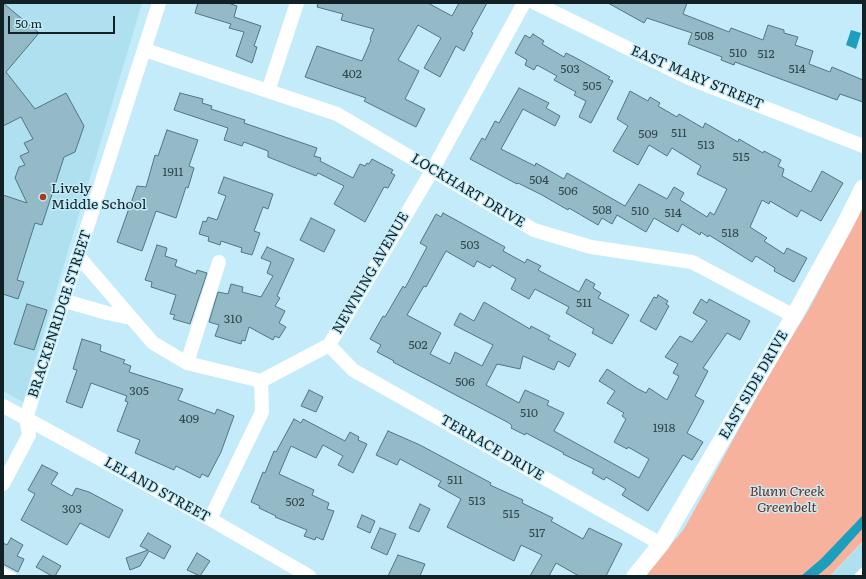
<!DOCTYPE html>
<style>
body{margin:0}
#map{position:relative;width:866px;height:579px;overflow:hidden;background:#c3ebf9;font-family:Literata,serif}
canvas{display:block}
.frame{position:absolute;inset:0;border:4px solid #122126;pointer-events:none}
.scale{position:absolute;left:8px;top:16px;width:107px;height:18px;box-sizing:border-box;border:2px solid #122126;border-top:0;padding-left:5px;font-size:12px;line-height:14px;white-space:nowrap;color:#122126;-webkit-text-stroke:3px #c3ebf9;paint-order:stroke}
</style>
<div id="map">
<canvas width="866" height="579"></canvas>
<div class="frame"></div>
<div class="scale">50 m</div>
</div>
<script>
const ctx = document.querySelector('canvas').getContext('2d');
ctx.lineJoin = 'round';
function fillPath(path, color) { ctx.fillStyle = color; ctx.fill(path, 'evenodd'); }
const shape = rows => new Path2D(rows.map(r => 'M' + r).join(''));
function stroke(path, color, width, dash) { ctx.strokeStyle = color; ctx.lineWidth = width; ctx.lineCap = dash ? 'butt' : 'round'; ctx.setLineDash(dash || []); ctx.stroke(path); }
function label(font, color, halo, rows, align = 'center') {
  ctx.font = font + ' Literata,serif'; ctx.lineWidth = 3; ctx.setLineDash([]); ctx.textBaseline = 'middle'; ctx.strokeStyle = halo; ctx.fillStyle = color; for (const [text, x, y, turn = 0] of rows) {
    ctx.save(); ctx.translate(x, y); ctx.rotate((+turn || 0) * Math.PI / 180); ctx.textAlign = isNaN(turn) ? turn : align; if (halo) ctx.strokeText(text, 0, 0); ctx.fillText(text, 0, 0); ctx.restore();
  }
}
fillPath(shape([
 [3,3,142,3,23,402,3,391],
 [863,542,863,576,831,576]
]), '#aee0f0');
fillPath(shape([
 [863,207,863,541,830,576,645,576,684,529,776,362,808,311]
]), '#f7b29e');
fillPath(shape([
 [851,30,861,33,856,49,846,45],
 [863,515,863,528,830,565,817,576,801,576,821,559]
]), '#1d9ebd');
const building = shape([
 [3,3,39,33,6,72,35,109,66,93,84,126,75,152,64,157,42,225,35,223,17,280,24,282,18,299,3,294,3,195,27,203,15,178,19,167,25,165,20,156,29,152,24,143,33,139,21,117,3,126,3,3],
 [198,3,228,3,237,6,234,17,261,26,254,46,257,47,252,63,236,56,244,32,229,28,231,24,195,13,198,3],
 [318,3,428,3,452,16,459,3,487,3,471,32,473,33,464,51,456,46,440,77,424,68,441,38,418,25,398,60,419,71,405,99,425,109,416,127,364,101,366,98,305,77,317,46,362,61,371,40,370,39,374,29,341,20,343,14,317,7,318,3],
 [608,3,687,3,683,14,729,32,731,28,763,40,768,25,784,30,784,33,798,37,795,45,813,51,809,64,830,72,832,67,863,80,863,102,840,94,837,100,735,62,734,65,721,60,722,57,688,44,692,33,647,18,644,23,608,3],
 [533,34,544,41,542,44,564,57,566,53,576,58,610,77,608,79,613,81,591,123,579,117,586,101,574,95,576,92,554,80,557,76,537,65,534,70,525,65,527,60,515,53,525,35,530,38,533,34],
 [519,88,549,103,546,108,560,116,555,126,523,109,501,149,535,166,536,163,564,179,567,173,625,206,639,184,667,199,674,187,684,193,680,200,707,217,710,212,714,215,727,189,697,174,701,166,672,148,667,156,649,145,638,165,613,151,628,126,617,119,630,91,648,101,650,97,660,103,658,106,677,117,679,114,703,128,705,123,738,142,739,139,763,153,764,151,781,160,778,166,784,169,782,176,811,192,822,171,843,183,821,221,801,210,797,217,770,201,769,204,762,200,750,227,767,238,764,241,784,254,787,248,807,258,794,282,774,271,775,268,756,256,752,262,709,235,708,237,701,232,700,235,682,224,678,232,654,218,646,232,617,215,612,224,602,218,598,225,569,208,568,210,542,195,518,183,517,184,470,159,482,138,485,140,495,121,499,123,519,88],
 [180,93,203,99,202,103,212,106,211,109,245,120,244,123,317,148,314,156,321,158,320,161,353,178,360,164,365,166,367,163,369,164,372,159,393,170,391,173,395,175,388,188,384,187,365,222,334,204,344,186,318,173,316,176,268,157,268,151,244,142,242,146,224,140,228,128,174,110,180,93],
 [167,130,198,140,189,166,194,168,188,188,186,187,176,218,156,211,142,251,117,242,137,186,146,187,155,155,158,156,167,130],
 [224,177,273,194,268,209,263,207,254,231,260,233,252,255,241,252,242,248,221,241,220,245,208,241,209,237,199,234,203,221,206,222,208,217,217,220,226,196,218,193,224,177],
 [443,213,505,247,503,251,525,263,527,259,541,266,538,270,579,292,586,279,595,284,593,288,601,293,598,298,629,315,612,344,592,333,594,329,566,313,569,307,535,289,529,299,511,289,516,279,492,265,490,268,477,261,474,267,446,251,426,287,424,286,407,315,441,333,430,354,450,364,455,352,482,366,493,345,454,325,460,313,474,321,484,302,530,329,531,326,550,336,548,339,576,354,569,367,558,361,554,370,523,356,520,369,497,364,486,385,519,403,525,390,549,401,547,405,564,413,554,431,639,478,649,459,628,447,627,449,614,442,626,419,622,416,624,413,607,403,615,391,599,381,607,369,638,389,646,393,649,388,667,400,679,376,673,373,678,364,665,357,680,336,692,342,707,321,693,313,701,299,707,303,709,299,750,321,740,340,727,333,703,368,708,371,695,396,704,401,687,433,703,442,692,460,683,455,648,511,622,495,626,489,606,477,604,480,592,473,594,469,563,454,564,453,526,433,525,435,511,428,512,426,509,423,393,362,394,361,377,352,381,345,370,339,383,316,385,317,403,286,405,288,427,247,420,243,436,214,441,217,443,213],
 [311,218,335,230,324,252,300,240,311,218],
 [157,245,167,248,165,256,177,260,175,266,196,274,197,270,207,273,190,324,173,319,175,315,170,314,176,295,151,287,152,282,145,280,157,245],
 [267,247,294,259,277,296,280,298,275,306,285,311,279,323,286,327,279,338,275,336,273,340,249,327,245,341,242,340,241,344,215,336,219,325,209,322,218,292,228,294,231,284,243,287,242,292,261,297,273,276,267,273,271,262,261,258,267,247],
 [658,295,668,301,666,304,669,306,656,330,640,321,654,297,657,298,658,295],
 [27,304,47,310,34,350,14,344,27,304],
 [82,339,101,345,100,351,125,360,123,363,131,366,129,372,183,389,178,400,215,414,217,409,234,416,221,452,208,477,202,474,200,478,176,466,174,470,135,453,140,440,117,431,128,402,125,401,127,396,91,383,82,408,66,402,77,370,73,369,82,339],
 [309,390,323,397,316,412,301,406,309,390],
 [294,419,301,423,303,419,345,441,350,432,359,437,358,440,367,444,353,473,338,465,343,456,323,445,316,458,291,446,279,474,314,490,312,495,329,503,327,509,334,511,323,540,316,537,315,540,304,536,307,530,275,517,276,516,259,508,260,506,251,502,263,472,265,473,274,451,276,452,294,419],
 [388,431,420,445,491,483,490,485,523,500,522,503,553,518,551,521,583,539,589,528,622,544,606,576,579,576,556,563,549,576,530,576,542,555,521,545,514,561,447,527,461,499,438,486,441,481,400,459,397,465,376,455,388,431],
 [42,465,58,473,51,484,72,496,76,488,89,492,123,510,109,538,80,523,67,545,21,520,35,494,28,490,42,465],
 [420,504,430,509,419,532,409,528,420,504],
 [362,515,375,521,370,533,357,527,362,515],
 [380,528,396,534,387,555,371,548,380,528],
 [148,533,171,546,164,559,149,551,140,566,130,570,126,558,148,550,140,546,148,533],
 [11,538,23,545,17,556,24,559,18,572,3,564,3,543,7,545,11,538],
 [197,553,210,561,200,576,187,570,197,553],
 [398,555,425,564,420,576,388,576,398,555],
 [43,556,61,566,55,576,52,576,36,567,43,556]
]);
fillPath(building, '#93bac6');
stroke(building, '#517682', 1);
stroke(shape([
 [3,571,13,576],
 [858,576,863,571]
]), '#fff', 7);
stroke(shape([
 [535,3,691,79,863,146],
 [145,50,337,114,534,230,591,247,692,262,794,316],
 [268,91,297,3],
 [79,257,153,343,187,363,261,381],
 [65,301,107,313,131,318],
 [329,345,353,370,661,544],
 [187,363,219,262],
 [3,406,210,519,309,576],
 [3,484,29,435,26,418,159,3],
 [210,519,262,412,261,381,329,345,433,169,524,3]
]), '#fff', 14);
stroke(shape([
 [635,576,661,544,794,316,845,224,863,188]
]), '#fff', 17);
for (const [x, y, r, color] of [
 [43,197,4,"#a53d1d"]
]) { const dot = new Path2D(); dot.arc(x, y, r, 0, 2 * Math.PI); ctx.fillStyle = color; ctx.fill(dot); stroke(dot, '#c3ebf9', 1.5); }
label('12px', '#32474e', null, [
 ["508",704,36],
 ["510",738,53],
 ["512",766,54],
 ["503",570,69],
 ["514",797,69],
 ["402",352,74],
 ["505",592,86],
 ["511",679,133],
 ["509",648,134],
 ["513",706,145],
 ["515",741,157],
 ["1911",173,172],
 ["504",539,180],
 ["506",568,191],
 ["508",602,210],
 ["510",640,211],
 ["514",673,213],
 ["518",730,233],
 ["503",470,245],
 ["511",584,303],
 ["310",233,319],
 ["502",418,345],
 ["506",465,382],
 ["305",139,391],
 ["510",529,413],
 ["409",189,419],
 ["1918",664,428],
 ["511",455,480],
 ["513",477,501],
 ["502",295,502],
 ["303",72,509],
 ["515",511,514],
 ["517",537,533]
]);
label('14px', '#122126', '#c3ebf9', [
 ["EAST MARY STREET",697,78,23],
 ["LOCKHART DRIVE",468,191,31],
 ["NEWNING AVENUE",371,273,-60],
 ["BRACKENRIDGE STREET",60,314,-72],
 ["EAST SIDE DRIVE",754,385,-60],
 ["TERRACE DRIVE",492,448,30],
 ["LELAND STREET",157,490,29]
]);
label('14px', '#122126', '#c3ebf9', [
 ["Lively",51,189],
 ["Middle School",51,205]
], 'left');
label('italic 14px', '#782b13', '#c3ebf9', [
 ["Blunn Creek",787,492],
 ["Greenbelt",787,508]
]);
</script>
